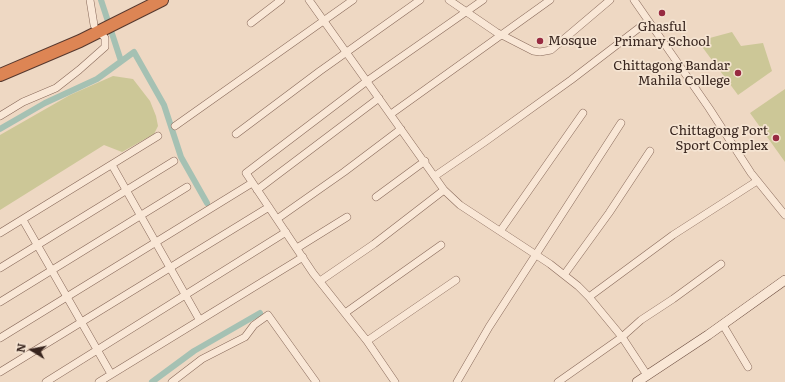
<!DOCTYPE html>
<style>
body{margin:0}
#map{position:relative;width:785px;height:382px;overflow:hidden;background:#eed8c3;font-family:Literata,serif}
canvas{display:block}
.north{position:absolute;left:12px;top:330px;width:40px;height:40px;-webkit-text-stroke:3px #f5e4d2;paint-order:stroke;rotate:280deg;font-size:11px;font-weight:700;line-height:16px;text-align:center;color:#38251e}
.north::after{content:'';display:block;margin:auto;width:14px;height:18px;background:#38251e;clip-path:polygon(50% 0,100% 100%,50% 72%,0 100%)}
</style>
<div id="map">
<canvas width="785" height="382"></canvas>
<div class="north">N</div>
</div>
<script>
const ctx = document.querySelector('canvas').getContext('2d');
ctx.lineJoin = 'round';
function fillPath(path, color) { ctx.fillStyle = color; ctx.fill(path, 'evenodd'); }
const shape = rows => new Path2D(rows.map(r => 'M' + r).join(''));
function stroke(path, color, width, dash) { ctx.strokeStyle = color; ctx.lineWidth = width; ctx.lineCap = dash ? 'butt' : 'round'; ctx.setLineDash(dash || []); ctx.stroke(path); }
function label(font, color, halo, rows, align = 'center') {
  ctx.font = font + ' Literata,serif'; ctx.lineWidth = 3.5; ctx.setLineDash([]); ctx.textBaseline = 'middle'; ctx.strokeStyle = halo; ctx.fillStyle = color; for (const [text, x, y, turn = 0] of rows) {
    ctx.save(); ctx.translate(x, y); ctx.rotate((+turn || 0) * Math.PI / 180); ctx.textAlign = isNaN(turn) ? turn : align; if (halo) ctx.strokeText(text, 0, 0); ctx.fillText(text, 0, 0); ctx.restore();
  }
}
fillPath(shape([
 [732,32,741,46,763,43,772,71,738,95,700,44,706,39],
 [113,76,133,79,150,101,156,116,158,126,154,134,122,152,104,145,0,210,0,135,70,95],
 [785,89,785,162,750,113]
]), '#ccc797');
stroke(shape([
 [101,0,121,61],
 [0,129,45,103,97,79,134,52,164,105,181,157,207,203],
 [152,382,194,351,260,313]
]), '#a5c1b3', 6);
const street = shape([
 [90,0,94,25],
 [309,0,444,190,460,205,550,264,578,286,589,297,622,337,647,375],
 [449,0,496,32,533,51,540,52,551,50,610,0],
 [634,0,709,108,751,173,785,215],
 [251,23,281,0],
 [391,114,550,0],
 [0,116,23,102,56,88,79,70,105,47,105,38,98,30],
 [175,126,353,0],
 [236,134,320,71,420,0],
 [112,165,199,319],
 [435,176,486,141,571,80,648,21],
 [257,190,379,98],
 [376,197,425,161],
 [277,219,344,172,401,129],
 [23,220,111,374],
 [501,230,583,113],
 [0,233,158,136],
 [297,248,347,217],
 [0,268,174,161],
 [564,275,609,213,650,151],
 [320,281,374,244,444,190],
 [589,297,673,235,757,181],
 [0,302,187,187],
 [345,313,441,245],
 [723,325,748,367],
 [0,338,252,183],
 [367,341,456,280],
 [0,372,269,207],
 [46,382,286,232],
 [99,382,303,257],
 [172,382,202,359,245,337,254,325,268,315,316,382],
 [395,382,367,341,313,273,246,173,367,81,483,0],
 [457,382,489,327,621,123],
 [558,382,622,337,641,320,673,299,721,264]
]);
const secondary = shape([
 [637,382,708,335,785,280]
]);
const highway = shape([
 [0,75,80,41,162,0]
]);
stroke(street, '#88695a', 8);
stroke(secondary, '#6a4a3d', 10);
stroke(highway, '#56382e', 14);
stroke(street, '#f9e7d6', 7);
stroke(secondary, '#f9e7d6', 9);
stroke(highway, '#dd8554', 12);
for (const [x, y, r, color] of [
 [662,13,4,"#972a41"],
 [540,41,4,"#972a41"],
 [738,73,4,"#972a41"],
 [776,138,4,"#972a41"]
]) { const dot = new Path2D(); dot.arc(x, y, r, 0, 2 * Math.PI); ctx.fillStyle = color; ctx.fill(dot); stroke(dot, '#f5e4d2', 1.5); }
label('13px', '#38251e', '#f5e4d2', [
 ["Ghasful",662,27,"center"],
 ["Primary School",662,42,"center"],
 ["Mosque",548,41,"left"],
 ["Chittagong Bandar",730,66],
 ["Mahila College",730,81],
 ["Chittagong Port",768,131],
 ["Sport Complex",768,146]
], 'right');
</script>
